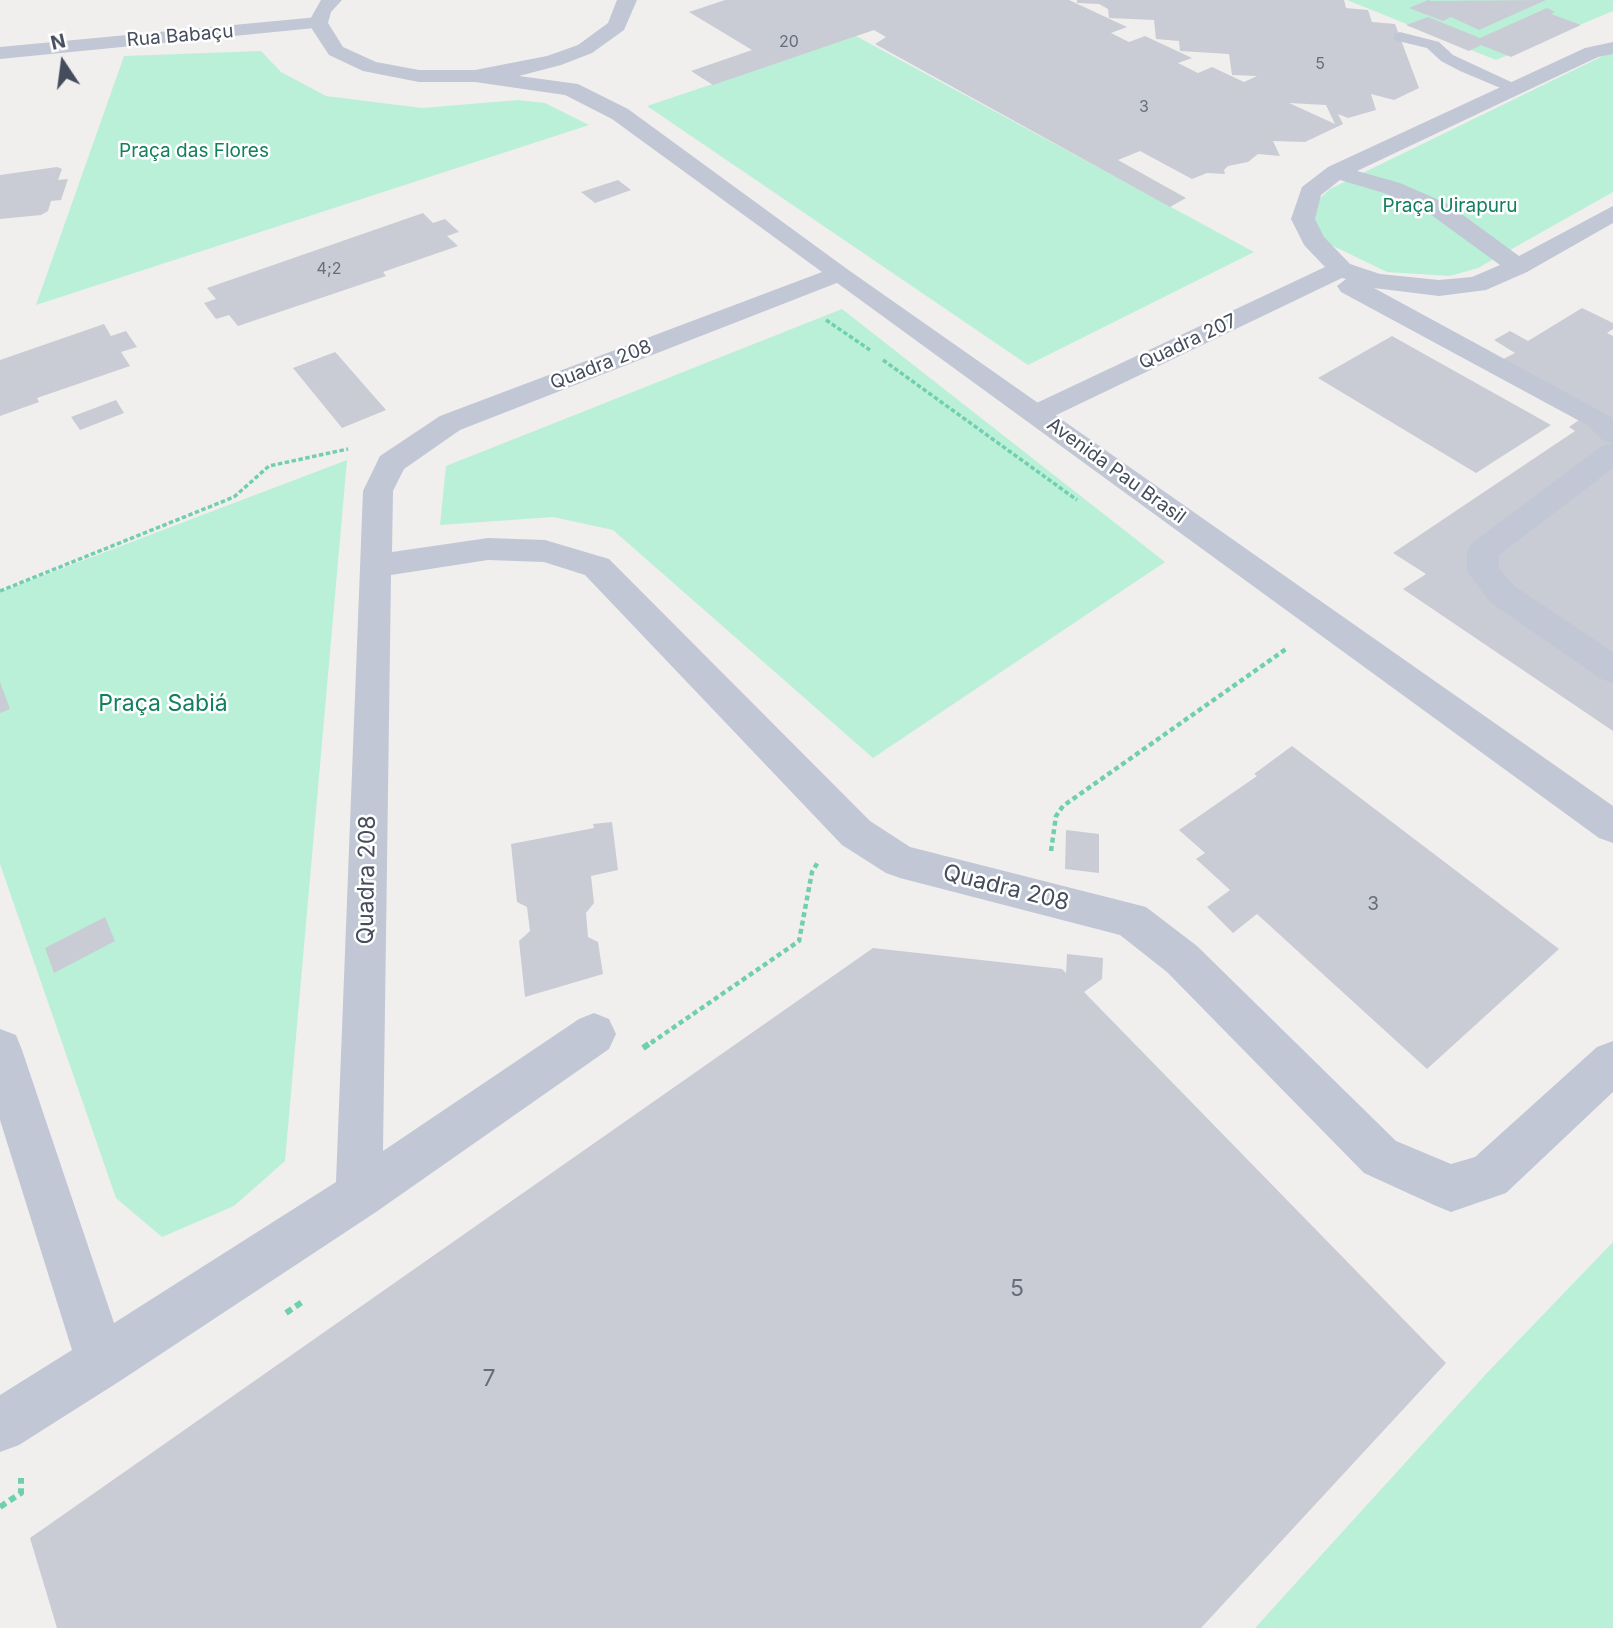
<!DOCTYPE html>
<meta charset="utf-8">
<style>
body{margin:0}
#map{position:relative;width:1613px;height:1628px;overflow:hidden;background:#f1eeee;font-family:Inter,sans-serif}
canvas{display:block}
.north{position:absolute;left:28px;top:28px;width:70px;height:70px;-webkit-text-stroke:5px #fff;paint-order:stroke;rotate:347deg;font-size:19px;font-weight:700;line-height:28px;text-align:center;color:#454d5c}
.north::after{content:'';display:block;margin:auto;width:24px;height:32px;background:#454d5c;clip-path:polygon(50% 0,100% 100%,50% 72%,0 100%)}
</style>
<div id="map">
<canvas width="1613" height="1628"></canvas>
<div class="north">N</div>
</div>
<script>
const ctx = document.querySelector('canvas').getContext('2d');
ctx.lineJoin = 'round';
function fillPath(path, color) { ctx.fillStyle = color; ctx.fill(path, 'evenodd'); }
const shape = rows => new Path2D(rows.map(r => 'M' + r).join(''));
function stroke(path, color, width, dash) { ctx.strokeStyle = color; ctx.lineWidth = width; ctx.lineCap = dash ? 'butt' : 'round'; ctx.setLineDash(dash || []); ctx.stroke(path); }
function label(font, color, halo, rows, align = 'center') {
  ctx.font = font + ' Inter,sans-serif'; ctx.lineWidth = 5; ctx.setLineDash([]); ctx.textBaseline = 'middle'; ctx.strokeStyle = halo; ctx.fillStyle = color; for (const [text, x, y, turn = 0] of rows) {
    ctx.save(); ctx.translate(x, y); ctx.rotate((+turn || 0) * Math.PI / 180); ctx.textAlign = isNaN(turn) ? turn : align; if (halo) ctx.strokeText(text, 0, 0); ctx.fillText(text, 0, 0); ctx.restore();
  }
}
fillPath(shape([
 [1347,0,1613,0,1613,11,1496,60],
 [856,36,1254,252,1028,365,647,106],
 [261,51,281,72,326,96,422,108,518,100,545,103,589,125,36,305,124,56],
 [1613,51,1613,192,1478,268,1450,276,1387,272,1325,242,1305,212,1330,189],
 [842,309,1165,562,873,758,613,530,553,517,440,525,446,466],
 [347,460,285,1161,234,1206,162,1237,116,1198,0,864,0,592],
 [1613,1242,1613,1628,1255,1628,1486,1374]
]), '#baf0d8');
fillPath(shape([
 [725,0,1069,0,1127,27,1111,33,1129,42,1145,36,1192,58,1178,63,1198,73,1212,67,1244,82,1257,76,1232,75,1229,54,1180,51,1179,41,1156,39,1154,20,1109,18,1108,9,1099,4,1077,3,1077,0,1344,0,1346,8,1368,10,1372,22,1395,24,1419,88,1394,100,1371,94,1376,110,1348,118,1338,114,1343,124,1305,142,1273,141,1280,156,1258,154,1248,162,1228,166,1224,170,1225,174,1207,173,1192,179,1140,151,1118,160,1186,198,1170,207,875,44,886,37,874,30,713,85,691,71,752,50,689,12],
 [1289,103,1326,105,1335,124],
 [1428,0,1431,1,1546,0,1479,30,1451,17,1443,21,1409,8],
 [1547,8,1555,12,1551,14,1581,25,1511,57,1481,45,1469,51,1406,25,1428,17,1480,38],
 [57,167,62,169,58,180,68,179,61,200,51,201,48,211,41,215,0,219,0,175],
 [618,180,631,190,595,203,581,192],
 [423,213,433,223,445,219,459,232,447,236,458,246,383,272,386,276,238,326,229,315,216,319,204,303,216,299,207,288],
 [1582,308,1613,323,1613,329,1607,333,1613,336,1613,731,1403,589,1426,574,1393,553,1575,431,1569,427,1586,415,1492,365,1515,353,1494,340,1510,331,1528,341],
 [104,324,111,336,126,331,137,347,121,352,130,366,37,398,39,402,0,416,0,360],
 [1392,336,1551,425,1476,473,1318,378],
 [335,352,337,354,386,410,342,428,293,368],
 [116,400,124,413,80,430,71,417],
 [0,682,10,709,0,713],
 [1292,746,1559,949,1427,1069,1257,914,1233,933,1207,907,1230,890,1196,859,1205,853,1179,830,1257,776,1254,774],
 [612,822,618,870,591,876,594,903,586,913,588,937,598,942,603,974,525,997,519,941,530,931,527,907,517,902,511,844,594,828,593,824],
 [1066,830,1099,834,1099,873,1065,869],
 [105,917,115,941,54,973,45,948],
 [873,948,1062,969,1066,973,1067,954,1103,958,1102,979,1084,992,1446,1363,1201,1628,57,1628,30,1538]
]), '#c9ccd4');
stroke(shape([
 [826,320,870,350],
 [883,360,1077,500],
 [0,591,234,497,269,466,348,449]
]), '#71cfb1', 3.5, [4.5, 2.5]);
stroke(shape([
 [1051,851,1056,816,1063,806,1286,649],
 [651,1043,799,941,812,872,818,862]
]), '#71cfb1', 4.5, [5, 3.5]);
stroke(shape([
 [643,1048,653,1041],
 [286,1313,305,1300],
 [0,1507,21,1493,21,1478]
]), '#71cfb1', 6, [7, 4.5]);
fillPath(shape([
 [1400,32,1439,42,1453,55,1524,88,1516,93,1510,92,1460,71,1441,61,1427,48,1394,40,1394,34,1400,32]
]), '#c1c7d4');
fillPath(shape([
 [318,17,325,19,328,23,325,27,0,59,0,47,318,17],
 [1613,42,1613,54,1598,57,1357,171,1400,183,1448,204,1519,256,1613,206,1613,223,1527,272,1486,290,1439,296,1374,288,1613,418,1613,468,1499,555,1499,568,1514,586,1613,652,1613,683,1601,679,1490,602,1467,571,1467,551,1472,543,1602,446,1613,443,1603,441,1587,425,1341,292,1337,286,1346,279,1342,278,1046,420,1036,423,1026,420,1021,414,1026,408,1325,267,1304,245,1291,219,1302,187,1328,167,1585,48,1613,42],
 [1340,180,1384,193,1430,214,1500,265,1472,277,1439,280,1380,274,1350,264,1324,237,1315,219,1321,195,1340,180],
 [838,266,847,269,851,274,847,279,460,430,404,469,393,491,392,552,488,538,545,540,609,559,870,821,910,847,1146,907,1197,946,1396,1141,1451,1164,1475,1157,1597,1047,1613,1041,1613,1092,1506,1193,1451,1212,1434,1205,1364,1173,1167,972,1120,935,900,878,886,873,842,845,585,575,544,562,488,560,391,575,383,1151,579,1019,594,1013,609,1019,616,1034,609,1049,376,1212,120,1381,19,1445,0,1452,0,1395,72,1350,0,1120,0,1029,16,1035,22,1050,114,1323,336,1182,363,491,380,456,440,416,838,266]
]), '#c1c7d4');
fillPath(shape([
 [321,0,342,0,331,12,328,23,343,47,376,62,419,70,475,70,547,56,578,45,608,23,617,0,637,0,624,30,592,53,561,65,519,76,578,84,628,109,847,269,1613,806,1613,843,1599,838,612,119,565,95,475,82,419,82,363,71,329,55,308,23,321,0]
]), '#c1c7d4');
label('16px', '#666d7a', null, [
 ["20",789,42],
 ["5",1320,64],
 ["3",1144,107],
 ["4;2",329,269]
]);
label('19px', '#454d5c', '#fff', [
 ["Rua Babaçu",180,36,-5],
 ["Quadra 207",1188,342,-25],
 ["Quadra 208",601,365,-21],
 ["Avenida Pau Brasil",1116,471,36]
]);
label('19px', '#13805d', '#fff', [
 ["Praça das Flores",194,151],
 ["Praça Uirapuru",1450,206]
]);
label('19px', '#666d7a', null, [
 ["3",1373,904]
]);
label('23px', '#13805d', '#fff', [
 ["Praça Sabiá",163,704]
]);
label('23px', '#454d5c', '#fff', [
 ["Quadra 208",367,880,-89],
 ["Quadra 208",1006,888,14]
]);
label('23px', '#666d7a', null, [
 ["5",1017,1289],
 ["7",489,1379]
]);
</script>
